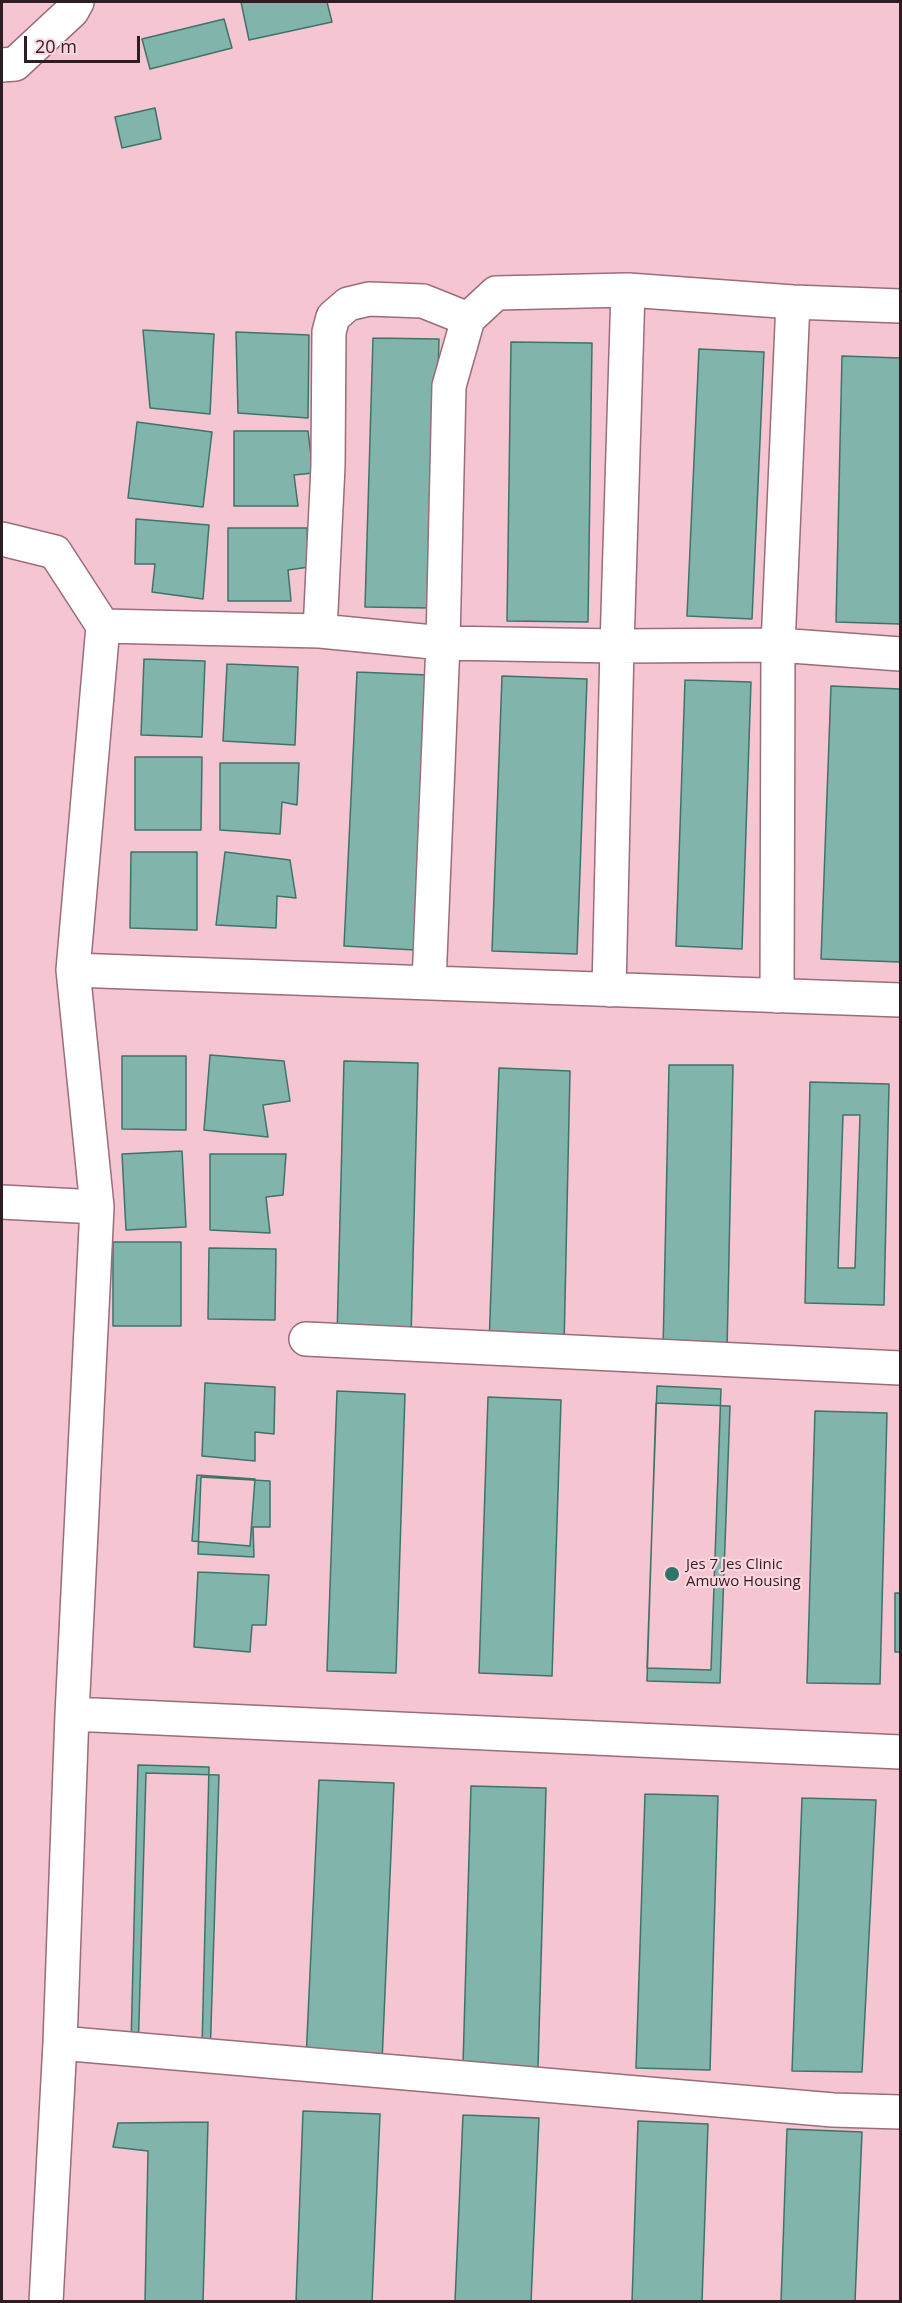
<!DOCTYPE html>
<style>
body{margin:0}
#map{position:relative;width:902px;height:2303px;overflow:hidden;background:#f5c5d1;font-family:"Open Sans",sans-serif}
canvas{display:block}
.frame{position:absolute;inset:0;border:3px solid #2e1d22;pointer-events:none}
.scale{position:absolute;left:24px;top:36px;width:116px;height:27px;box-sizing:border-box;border:3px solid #2e1d22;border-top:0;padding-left:8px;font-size:18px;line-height:21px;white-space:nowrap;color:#2e1d22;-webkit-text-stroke:4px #fcd5df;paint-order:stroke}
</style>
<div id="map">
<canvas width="902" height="2303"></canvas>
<div class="frame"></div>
<div class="scale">20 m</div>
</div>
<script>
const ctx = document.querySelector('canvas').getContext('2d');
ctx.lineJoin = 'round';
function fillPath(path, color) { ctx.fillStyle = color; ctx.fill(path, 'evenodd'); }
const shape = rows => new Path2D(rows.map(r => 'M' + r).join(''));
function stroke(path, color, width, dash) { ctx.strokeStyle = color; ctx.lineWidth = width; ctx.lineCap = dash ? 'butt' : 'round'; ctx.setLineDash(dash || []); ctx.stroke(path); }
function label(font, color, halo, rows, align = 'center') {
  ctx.font = font + ' "Open Sans",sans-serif'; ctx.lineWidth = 4.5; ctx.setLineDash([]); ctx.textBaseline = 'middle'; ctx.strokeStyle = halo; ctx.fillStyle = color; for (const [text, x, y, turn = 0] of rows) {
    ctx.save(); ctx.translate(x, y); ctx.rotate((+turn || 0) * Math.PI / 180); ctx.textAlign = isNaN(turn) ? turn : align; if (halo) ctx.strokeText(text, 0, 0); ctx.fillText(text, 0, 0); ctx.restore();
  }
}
const building = shape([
 [241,2,327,2,332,22,249,40,241,2],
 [224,19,232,48,150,69,142,39,224,19],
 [155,108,161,139,122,148,115,117,155,108],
 [143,330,214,334,210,414,150,408,143,330],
 [236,332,309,335,308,418,238,413,236,332],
 [373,338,439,339,431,608,365,607,373,338],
 [511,342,592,343,588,622,507,621,511,342],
 [699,349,764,352,752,619,687,616,699,349],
 [842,356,900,358,900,624,836,622,842,356],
 [137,422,212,432,203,507,128,498,137,422],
 [234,431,308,431,313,473,294,475,298,506,234,506,234,431],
 [136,519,209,525,203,599,152,592,155,564,135,564,136,519],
 [228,528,307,528,309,567,288,570,291,601,228,601,228,528],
 [144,659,205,661,202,737,141,735,144,659],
 [227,664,298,667,295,745,223,741,227,664],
 [357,672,428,675,415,950,344,946,357,672],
 [502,676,587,679,577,954,492,951,502,676],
 [685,680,751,682,742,949,676,946,685,680],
 [831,686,900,689,900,962,821,959,831,686],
 [135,757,202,757,201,830,135,830,135,757],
 [220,763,299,763,297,805,282,802,280,834,220,830,220,763],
 [131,852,197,852,197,930,130,928,131,852],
 [225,852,290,860,296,898,277,896,276,928,216,925,225,852],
 [210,1055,284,1061,290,1101,263,1105,268,1137,204,1130,210,1055],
 [122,1056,186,1056,186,1130,122,1129,122,1056],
 [344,1061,418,1063,411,1338,337,1337,344,1061],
 [669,1065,733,1065,727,1352,663,1351,669,1065],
 [499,1068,570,1071,564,1347,489,1345,499,1068],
 [810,1082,889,1084,884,1305,805,1303,810,1082],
 [843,1115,860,1115,855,1268,838,1268,843,1115],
 [182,1151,186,1227,126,1230,122,1154,182,1151],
 [210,1154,286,1154,283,1195,266,1197,270,1233,210,1230,210,1154],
 [113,1242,181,1242,181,1326,113,1326,113,1242],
 [209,1248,276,1249,275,1320,208,1319,209,1248],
 [205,1383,275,1387,274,1434,255,1432,255,1461,202,1456,205,1383],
 [657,1386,721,1389,711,1670,647,1668,657,1386],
 [337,1391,405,1394,396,1673,327,1671,337,1391],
 [488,1397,561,1400,552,1676,479,1673,488,1397],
 [656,1403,730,1406,720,1683,647,1681,656,1403],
 [815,1411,887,1413,880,1684,807,1683,815,1411],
 [197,1475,255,1479,250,1546,192,1541,197,1475],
 [201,1477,270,1481,270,1527,253,1527,254,1557,198,1554,201,1477],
 [198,1572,269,1575,266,1625,252,1625,250,1652,194,1647,198,1572],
 [895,1593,900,1593,900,1652,895,1652,895,1593],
 [138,1765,209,1767,202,2047,131,2045,138,1765],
 [146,1773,219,1775,210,2058,138,2056,146,1773],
 [319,1780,394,1783,382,2062,306,2059,319,1780],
 [471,1786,546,1788,538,2067,463,2065,471,1786],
 [645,1794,718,1796,710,2070,636,2068,645,1794],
 [802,1798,876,1800,862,2072,792,2071,802,1798],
 [303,2111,380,2114,372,2302,296,2302,303,2111],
 [463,2115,539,2118,531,2302,455,2302,463,2115],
 [638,2121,708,2124,702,2302,632,2302,638,2121],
 [208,2122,203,2302,145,2302,148,2151,113,2147,118,2123,208,2122],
 [787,2129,862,2132,855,2302,781,2302,787,2129]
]);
fillPath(building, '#81b5ab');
stroke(building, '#3f7369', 1.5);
const minor = shape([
 [2,65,15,64,72,11,77,2],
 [2,539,55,552,103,626,73,970,97,1207,72,1714,60,2043,46,2302],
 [103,626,320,631,443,643,617,646,778,645,900,654],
 [320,631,328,466,329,332,333,317,348,304,369,299,423,301,468,319],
 [73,970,900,1000],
 [429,983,443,643,449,386,468,319,496,293,628,290,793,302,900,306],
 [609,990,617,646,628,290],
 [777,996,778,645,793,302],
 [2,1202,97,1207],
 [306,1339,900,1368],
 [72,1714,900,1752],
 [60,2043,833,2110,900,2112]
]);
stroke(minor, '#996d79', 36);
stroke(minor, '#fff', 33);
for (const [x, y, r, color] of [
 [672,1574,8,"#2e7468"]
]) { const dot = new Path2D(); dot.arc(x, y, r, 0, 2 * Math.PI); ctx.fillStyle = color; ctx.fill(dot); stroke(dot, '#fcd5df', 2); }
label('15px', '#2e1d22', '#fcd5df', [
 ["Jes 7 Jes Clinic",686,1565],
 ["Amuwo Housing",686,1582]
], 'left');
</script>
